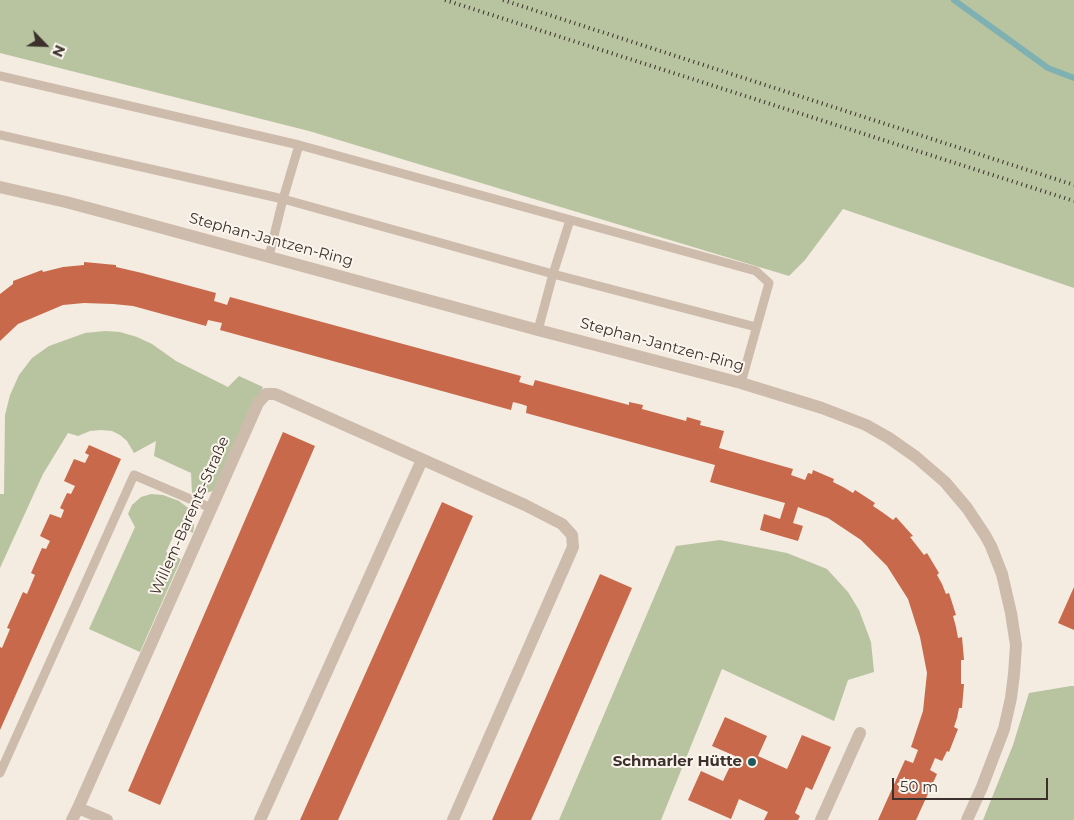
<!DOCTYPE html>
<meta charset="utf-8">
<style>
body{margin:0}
#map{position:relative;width:1074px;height:820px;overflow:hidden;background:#f4ebe1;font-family:Montserrat,sans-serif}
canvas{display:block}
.north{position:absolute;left:20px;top:20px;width:50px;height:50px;-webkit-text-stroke:4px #fbf5ee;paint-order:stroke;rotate:114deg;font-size:14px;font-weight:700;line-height:20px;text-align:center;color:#3b302b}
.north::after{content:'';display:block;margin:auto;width:18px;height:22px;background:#3b302b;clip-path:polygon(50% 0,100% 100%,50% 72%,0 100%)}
.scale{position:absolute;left:892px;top:778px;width:156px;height:22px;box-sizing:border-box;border:2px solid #3b302b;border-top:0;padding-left:6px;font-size:15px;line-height:18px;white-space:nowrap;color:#3b302b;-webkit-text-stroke:4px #fbf5ee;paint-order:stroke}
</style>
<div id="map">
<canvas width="1074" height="820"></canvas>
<div class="north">N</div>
<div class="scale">50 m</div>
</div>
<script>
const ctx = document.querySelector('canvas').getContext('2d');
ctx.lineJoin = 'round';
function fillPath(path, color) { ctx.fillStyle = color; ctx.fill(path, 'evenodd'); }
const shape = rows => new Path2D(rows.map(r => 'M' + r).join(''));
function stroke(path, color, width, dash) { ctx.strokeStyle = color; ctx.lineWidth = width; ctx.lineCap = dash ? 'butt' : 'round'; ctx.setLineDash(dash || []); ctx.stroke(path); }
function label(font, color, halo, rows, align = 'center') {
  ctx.font = font + ' Montserrat,sans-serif'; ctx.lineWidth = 4; ctx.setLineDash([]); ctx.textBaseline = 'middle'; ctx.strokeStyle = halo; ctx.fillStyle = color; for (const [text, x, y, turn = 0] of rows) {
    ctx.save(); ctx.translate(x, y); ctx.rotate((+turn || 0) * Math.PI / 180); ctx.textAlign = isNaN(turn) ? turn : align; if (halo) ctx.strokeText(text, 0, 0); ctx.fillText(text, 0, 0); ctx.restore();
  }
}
fillPath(shape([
 [0,0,1074,0,1074,288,843,209,805,260,789,276,309,131,0,53],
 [105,331,120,332,137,337,152,344,176,361,228,387,239,376,263,387,217,489,202,495,192,494,191,473,154,456,156,441,134,453,127,441,120,435,112,431,101,430,90,431,78,436,68,433,43,474,0,568,0,494,4,494,5,415,10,395,19,375,32,358,49,346,85,333],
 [151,494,163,495,179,501,191,510,194,526,193,533,178,526,166,552,181,559,140,652,89,629,135,527,128,514,132,505,141,497],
 [720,540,787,553,827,569,848,592,859,610,871,642,874,672,848,680,834,721,722,669,661,820,559,820,676,546],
 [1071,686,1074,686,1074,820,983,820,1013,745,1029,693]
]), '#b8c4a0');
stroke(shape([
 [954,0,1048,68,1074,78]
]), '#7fb0b2', 6);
fillPath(shape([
 [84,262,116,265,116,267,142,273,216,293,214,301,221,303,227,305,230,297,521,376,519,382,533,386,535,380,629,405,629,402,643,405,642,409,686,421,687,417,701,421,700,425,724,431,719,448,793,469,791,475,805,480,808,473,812,474,813,470,834,479,833,482,843,487,853,493,855,490,875,503,873,506,882,512,893,520,896,517,913,536,910,537,924,555,927,553,939,573,937,575,942,584,946,594,949,593,956,615,953,616,956,627,958,638,962,637,964,660,961,660,961,684,964,684,962,708,959,708,957,718,954,727,958,729,949,752,947,751,942,761,935,758,930,770,937,774,916,820,878,820,905,760,913,763,918,750,911,747,923,711,927,673,920,637,908,599,887,566,861,540,828,518,798,507,793,523,803,526,798,541,760,530,764,514,780,519,785,503,710,482,715,465,526,413,527,406,521,404,513,402,511,410,220,330,222,323,208,320,206,326,133,306,113,304,84,303,63,305,18,324,0,341,0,294,13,284,13,281,42,270,43,272,63,267,84,265],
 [283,432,315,446,160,805,128,791],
 [89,445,121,459,0,730,0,647,2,648,10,629,7,628,23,592,27,594,35,575,31,573,42,548,46,549,50,541,40,536,50,514,61,518,64,510,60,508,67,493,71,494,75,486,64,481,74,459,85,463,89,455,85,453],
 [442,502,473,516,393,697,338,820,300,820],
 [600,574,632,588,554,768,531,820,492,820],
 [1074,587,1074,630,1058,623],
 [725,717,767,736,758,756,787,769,802,735,831,747,812,790,806,787,795,813,800,816,798,820,764,820,768,812,739,799,731,819,688,800,701,771,723,781,735,756,712,746]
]), '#c8694b');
stroke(shape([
 [0,76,299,145,756,271,769,283,741,383],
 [0,135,283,199,553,274,756,327],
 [269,256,283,199,299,145],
 [538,330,553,274,570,220],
 [0,773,134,475,211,508]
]), '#cdbbac', 9);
stroke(shape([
 [0,187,66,202,122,217,538,330,741,383,822,408,866,425,889,438,916,457,945,482,967,508,985,535,991,546,1002,574,1011,613,1016,645,1014,674,1011,698,1004,729,982,787,967,820],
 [78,808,258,403,266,394,275,394,525,505,562,524,572,535,573,547,453,820],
 [72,820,78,808,107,820],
 [260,820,422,460],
 [821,820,860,733]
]), '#cdbbac', 12);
stroke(shape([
 [445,0,1074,201],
 [503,0,1074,185]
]), '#3b302b', 4, [1, 4]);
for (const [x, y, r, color] of [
 [752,762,5,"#1f5a5e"]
]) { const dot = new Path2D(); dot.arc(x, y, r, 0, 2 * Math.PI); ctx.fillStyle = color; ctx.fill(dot); stroke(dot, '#fbf5ee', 2); }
label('15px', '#3b302b', '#fbf5ee', [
 ["Stephan-Jantzen-Ring",271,240,15],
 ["Stephan-Jantzen-Ring",662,345,15],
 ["Willem-Barents-Straße",190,516,-66]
]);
label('bold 15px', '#3b302b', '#fbf5ee', [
 ["Schmarler Hütte",742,762]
], 'right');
</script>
